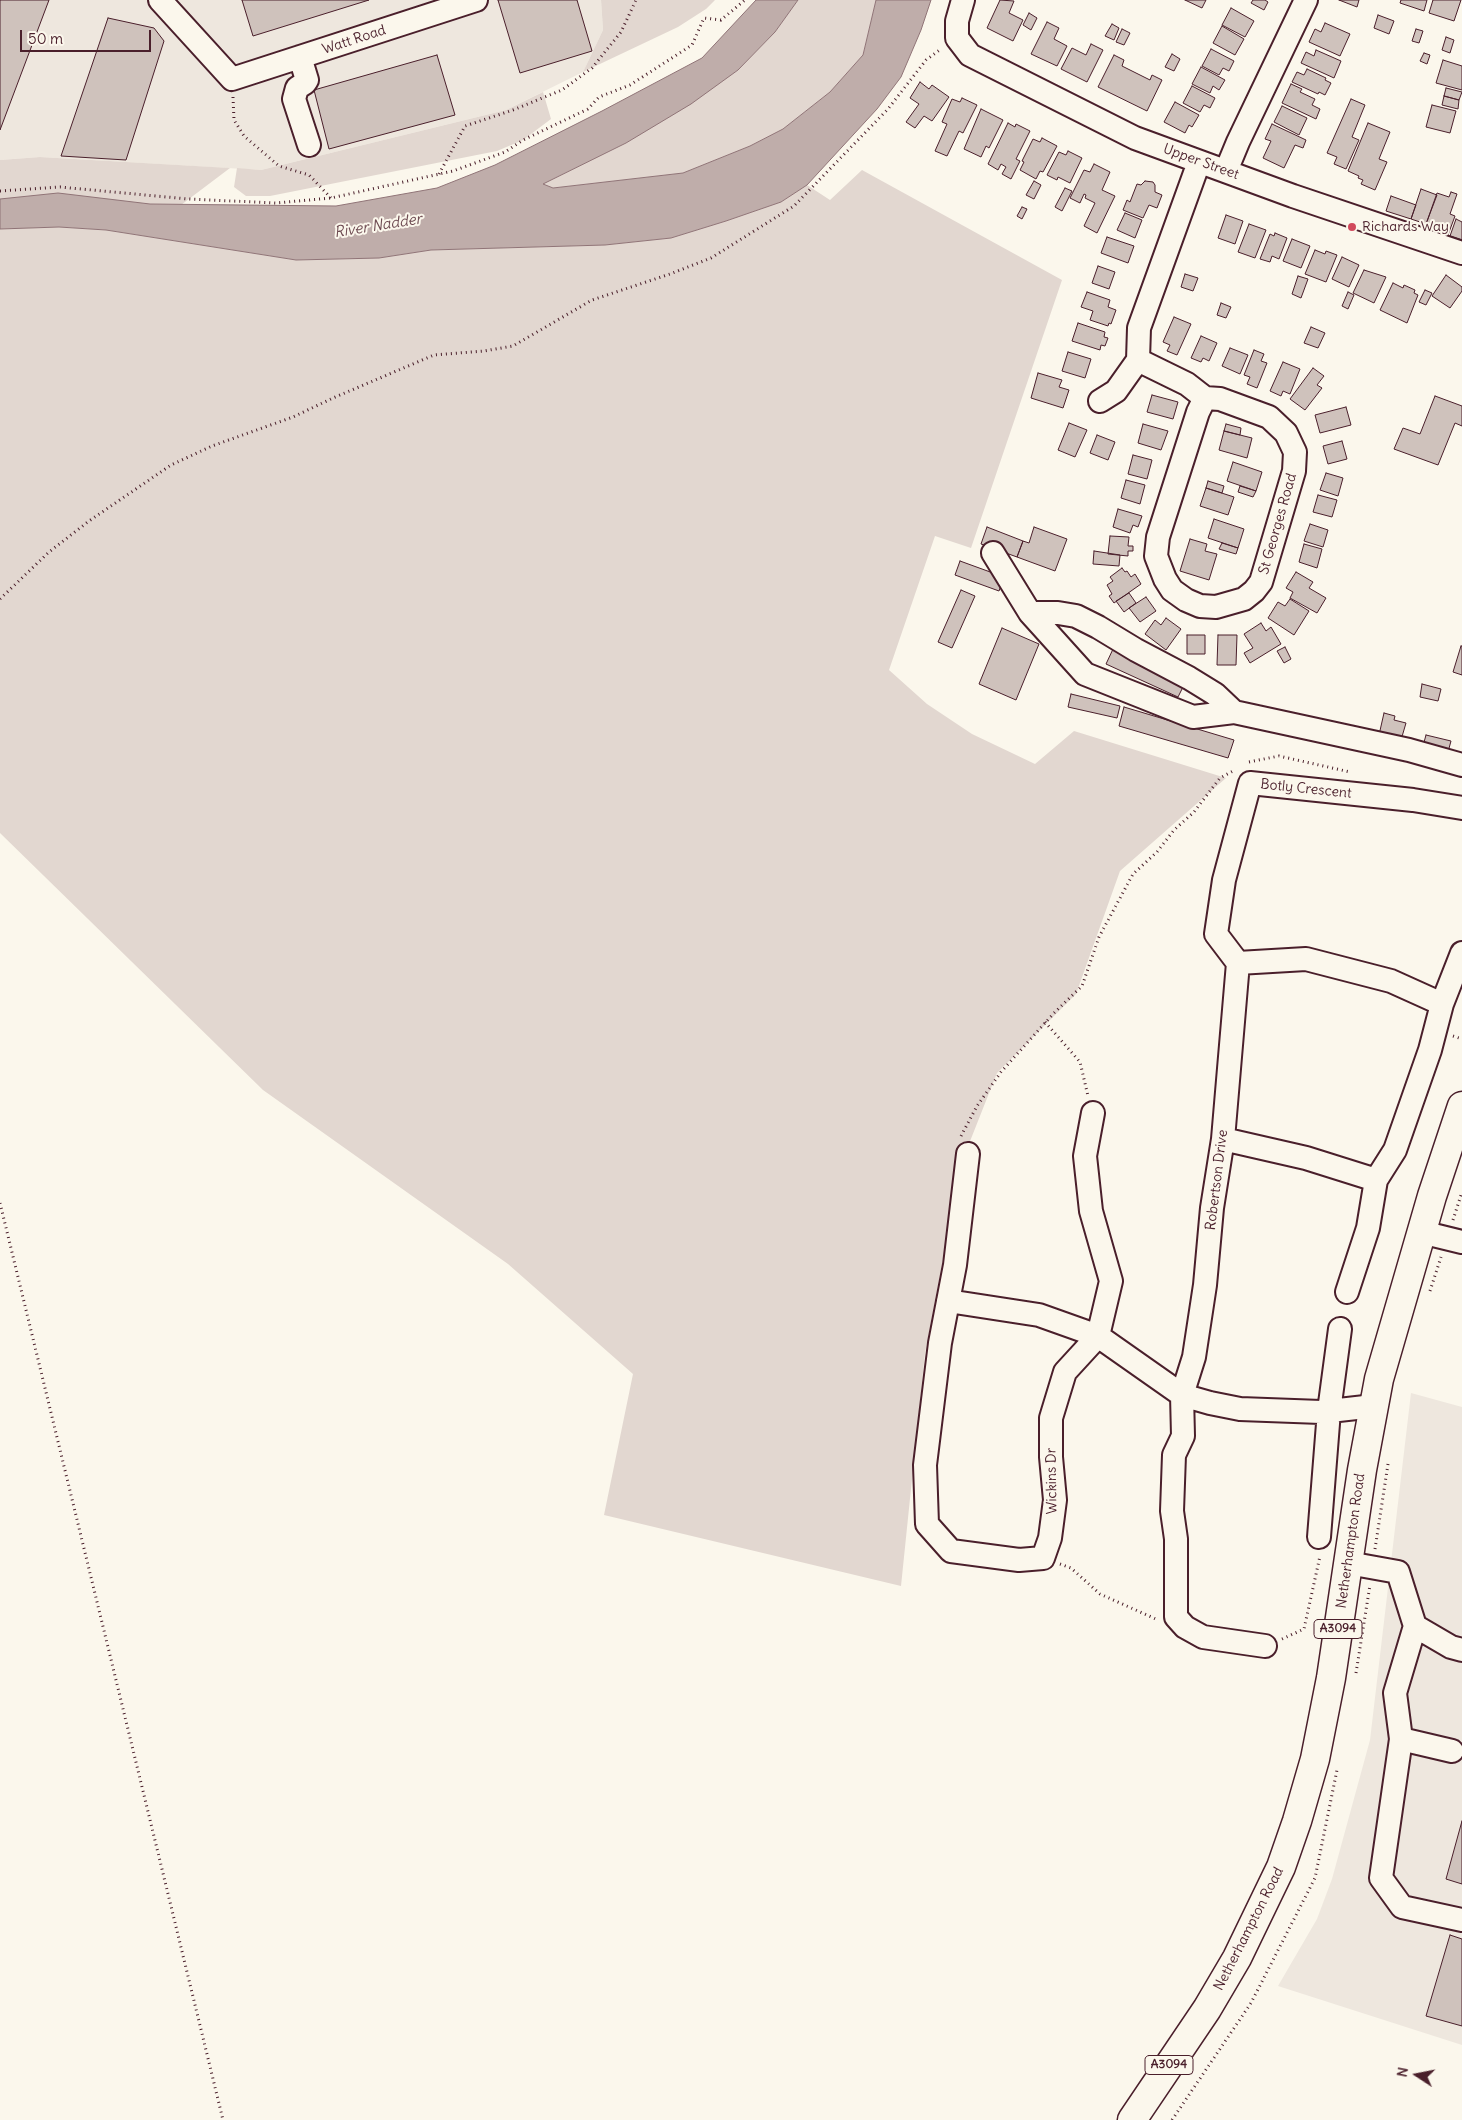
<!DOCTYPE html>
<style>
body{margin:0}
#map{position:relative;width:1462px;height:2120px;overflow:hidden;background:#fbf7ec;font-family:Delius,sans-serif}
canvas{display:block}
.north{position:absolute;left:1392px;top:2050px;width:50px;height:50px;-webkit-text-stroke:4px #fbf7ec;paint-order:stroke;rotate:281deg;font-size:14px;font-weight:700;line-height:20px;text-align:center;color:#4a1f2b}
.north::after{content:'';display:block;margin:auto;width:18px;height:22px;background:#4a1f2b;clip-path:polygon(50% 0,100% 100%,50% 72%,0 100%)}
.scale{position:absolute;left:20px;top:30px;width:131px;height:22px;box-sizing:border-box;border:2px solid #4a1f2b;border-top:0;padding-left:6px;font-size:15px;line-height:18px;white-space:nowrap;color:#4a1f2b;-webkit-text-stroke:4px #fbf7ec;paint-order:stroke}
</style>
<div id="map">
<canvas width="1462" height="2120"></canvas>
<div class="north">N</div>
<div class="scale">50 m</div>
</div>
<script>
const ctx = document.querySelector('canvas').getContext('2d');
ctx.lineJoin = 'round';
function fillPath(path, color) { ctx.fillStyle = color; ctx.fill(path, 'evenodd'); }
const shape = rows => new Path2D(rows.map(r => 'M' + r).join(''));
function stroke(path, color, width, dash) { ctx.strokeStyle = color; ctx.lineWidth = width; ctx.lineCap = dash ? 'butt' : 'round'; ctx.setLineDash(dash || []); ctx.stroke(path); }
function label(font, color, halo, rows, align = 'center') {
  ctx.font = font + ' Delius,sans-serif'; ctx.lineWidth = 4; ctx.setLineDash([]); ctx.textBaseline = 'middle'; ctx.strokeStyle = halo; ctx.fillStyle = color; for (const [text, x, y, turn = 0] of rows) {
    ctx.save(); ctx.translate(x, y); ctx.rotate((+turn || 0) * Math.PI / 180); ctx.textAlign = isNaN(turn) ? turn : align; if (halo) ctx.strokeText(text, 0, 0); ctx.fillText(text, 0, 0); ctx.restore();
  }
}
fillPath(shape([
 [0,0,601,0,603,30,583,72,506,110,261,170,40,157,0,160],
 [1411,1393,1462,1407,1462,2045,1278,1986,1317,1919,1332,1879,1370,1740]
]), '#eee7de');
fillPath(shape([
 [601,0,715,0,706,9,678,27,583,72,603,30],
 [798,0,876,0,863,55,830,92,783,129,750,146,683,173,553,188,542,184,626,143,738,70,775,32],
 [543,92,551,119,523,140,497,151,270,196,246,196,234,187,237,168,261,170,506,110],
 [40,157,230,168,181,205,0,199,0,160],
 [862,170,1062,280,971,548,935,536,889,670,927,704,972,734,1035,764,1074,731,1226,778,1120,871,1076,994,997,1073,961,1164,925,1353,901,1586,604,1515,633,1374,508,1264,263,1090,0,833,0,229,59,227,106,230,296,260,379,258,431,250,605,245,671,238,726,221,781,202,807,185,830,200]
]), '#e2d7d0');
const water = shape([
 [756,0,798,0,775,32,738,70,691,104,626,143,543,184,553,188,683,173,750,146,783,129,830,92,863,55,876,0,931,0,921,30,901,77,877,109,807,185,781,202,726,221,671,238,605,245,431,250,379,258,296,260,106,230,59,227,0,229,0,199,58,193,150,204,336,206,437,188,495,165,602,111,702,58,756,0]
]);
fillPath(water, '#bfadaa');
stroke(water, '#907477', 1);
const building = shape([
 [0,0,49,0,0,130,0,0],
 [242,0,369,0,253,36,242,0],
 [498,0,577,0,592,51,520,73,498,0],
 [1000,0,1014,1,1009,13,1023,20,1013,41,987,28,1000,0],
 [1185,0,1206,0,1202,8,1185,0],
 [1253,0,1265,0,1268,2,1264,10,1251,3,1253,0],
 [1339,0,1359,0,1357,7,1339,0],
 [1401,0,1427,0,1424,11,1400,3,1401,0],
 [1433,0,1461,0,1454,21,1429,13,1433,0],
 [1231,8,1254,21,1245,37,1222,25,1231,8],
 [1029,13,1037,18,1031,30,1023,25,1029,13],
 [1378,15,1394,21,1389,34,1374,28,1378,15],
 [108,18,154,28,164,41,126,160,61,156,108,18],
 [1047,22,1059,28,1054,39,1067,46,1057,66,1031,54,1047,22],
 [1325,23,1350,34,1340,56,1309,42,1315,29,1321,32,1325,23],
 [1112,24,1119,28,1114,40,1105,36,1112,24],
 [1222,26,1244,39,1235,55,1213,43,1222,26],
 [1122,29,1130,33,1124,45,1116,42,1122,29],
 [1416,29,1423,31,1419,43,1412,41,1416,29],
 [1446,37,1454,40,1450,53,1442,50,1446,37],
 [1091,44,1103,50,1087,82,1061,69,1072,48,1086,55,1091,44],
 [1211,49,1234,61,1229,71,1223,68,1219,75,1202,66,1211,49],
 [1316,50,1341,61,1334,78,1301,63,1306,52,1314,56,1316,50],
 [1424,53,1430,55,1427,64,1420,61,1424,53],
 [1172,54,1180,59,1174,71,1165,67,1172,54],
 [437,55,455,115,329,149,314,90,437,55],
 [1114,55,1124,60,1122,66,1150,80,1152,75,1162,80,1147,111,1098,87,1114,55],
 [1443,60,1462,66,1462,90,1436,83,1443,60],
 [1201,67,1225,80,1219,90,1213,86,1210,93,1192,84,1201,67],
 [1307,69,1326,78,1325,80,1331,83,1325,95,1319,92,1318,94,1292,82,1297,72,1304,75,1307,69],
 [920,82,929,89,932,85,949,97,932,121,924,116,915,128,906,122,919,104,910,98,920,82],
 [1291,84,1302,89,1300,92,1315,99,1312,105,1320,109,1316,119,1282,103,1291,84],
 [1192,86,1215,98,1210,108,1204,105,1200,112,1183,103,1192,86],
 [1446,88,1462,92,1459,100,1444,96,1446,88],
 [1444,96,1459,100,1458,109,1442,105,1444,96],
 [962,98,977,105,963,133,959,131,947,156,935,151,947,124,942,122,952,99,960,102,962,98],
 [1351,99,1365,105,1352,137,1359,140,1346,169,1334,164,1337,157,1327,153,1351,99],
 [1175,102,1199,115,1192,127,1189,125,1185,133,1164,122,1175,102],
 [1432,105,1456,111,1450,133,1426,127,1432,105],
 [1282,106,1307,118,1299,135,1274,122,1282,106],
 [981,109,1003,120,989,148,986,146,981,157,964,149,981,109],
 [1008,123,1015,127,1016,124,1030,131,1016,159,1020,161,1011,179,1002,174,1006,167,1001,164,998,170,988,164,1008,123],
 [1368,123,1390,132,1379,159,1387,162,1375,190,1361,184,1363,180,1358,178,1359,176,1348,171,1368,123],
 [1272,124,1306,140,1303,148,1295,145,1284,168,1263,158,1271,141,1265,139,1272,124],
 [1042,138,1057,146,1043,172,1040,171,1036,179,1020,170,1024,162,1022,161,1033,139,1040,142,1042,138],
 [1068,151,1082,158,1070,183,1058,177,1057,180,1047,175,1059,152,1066,155,1068,151],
 [1094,164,1110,172,1102,190,1115,196,1097,233,1084,226,1095,203,1085,198,1086,195,1084,194,1080,203,1070,198,1084,170,1090,172,1094,164],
 [1034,181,1041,185,1034,199,1026,195,1034,181],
 [1145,181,1153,182,1155,185,1155,192,1162,195,1157,208,1149,205,1143,218,1123,210,1127,200,1130,202,1137,184,1141,185,1145,181],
 [1065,188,1072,191,1062,211,1055,207,1065,188],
 [1421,189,1437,195,1426,224,1411,219,1421,189],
 [1451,192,1457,194,1450,214,1455,216,1448,235,1425,227,1437,193,1449,197,1451,192],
 [1391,196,1416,205,1411,219,1386,211,1391,196],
 [1022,207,1027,209,1022,219,1017,216,1022,207],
 [1125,213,1142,220,1135,238,1117,230,1125,213],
 [1226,215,1243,221,1235,244,1218,238,1226,215],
 [1456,219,1462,222,1462,240,1450,236,1456,219],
 [1249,224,1266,230,1255,258,1238,252,1249,224],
 [1275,233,1287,238,1279,259,1272,256,1270,262,1260,259,1270,234,1274,236,1275,233],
 [1107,237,1134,246,1128,263,1101,253,1107,237],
 [1292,239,1310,246,1301,268,1283,261,1292,239],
 [1315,250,1325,254,1326,251,1337,255,1326,282,1305,274,1315,250],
 [1342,257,1359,265,1349,287,1332,279,1342,257],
 [1098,266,1115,272,1109,289,1092,283,1098,266],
 [1364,270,1386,277,1374,303,1353,293,1364,270],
 [1185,274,1198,278,1193,291,1181,287,1185,274],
 [1446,275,1462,287,1462,291,1450,308,1432,296,1446,275],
 [1298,276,1308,279,1301,298,1292,294,1298,276],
 [1393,283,1403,288,1404,285,1415,290,1414,293,1418,295,1407,323,1380,310,1393,283],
 [1425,290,1432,293,1426,305,1419,302,1425,290],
 [1087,292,1110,300,1108,307,1116,310,1111,324,1109,323,1108,326,1090,320,1093,311,1081,307,1087,292],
 [1348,292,1354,295,1348,309,1342,306,1348,292],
 [1221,303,1231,307,1226,318,1217,315,1221,303],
 [1174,317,1191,324,1177,355,1167,351,1170,345,1163,342,1174,317],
 [1078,323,1105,332,1104,337,1108,338,1105,346,1101,345,1100,350,1072,341,1078,323],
 [1311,327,1325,333,1318,348,1304,343,1311,327],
 [1201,336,1217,343,1209,361,1203,358,1201,362,1191,358,1201,336],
 [1230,348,1248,355,1240,374,1222,366,1230,348],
 [1254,350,1264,354,1261,361,1267,363,1257,388,1247,384,1250,377,1244,375,1254,350],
 [1068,352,1091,359,1085,378,1062,371,1068,352],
 [1283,362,1300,369,1290,394,1283,391,1281,396,1270,391,1283,362],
 [1313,368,1324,376,1317,385,1322,388,1305,410,1290,399,1313,368],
 [1038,373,1062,380,1059,387,1069,390,1063,408,1031,398,1038,373],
 [1152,395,1178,402,1173,419,1147,412,1152,395],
 [1435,396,1462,406,1462,426,1455,423,1438,465,1394,449,1403,428,1420,434,1435,396],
 [1346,407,1351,425,1320,433,1315,415,1346,407],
 [1069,423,1087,430,1075,457,1058,450,1069,423],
 [1143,424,1168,431,1161,450,1138,443,1143,424],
 [1226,424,1241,428,1240,435,1224,431,1226,424],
 [1224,431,1252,438,1247,458,1219,450,1224,431],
 [1097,435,1115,442,1108,460,1090,453,1097,435],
 [1342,441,1347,459,1328,464,1323,446,1342,441],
 [1133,455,1152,460,1147,479,1128,474,1133,455],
 [1233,462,1262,472,1256,491,1227,481,1233,462],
 [1326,473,1343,478,1338,496,1320,490,1326,473],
 [1126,480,1145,485,1140,504,1121,498,1126,480],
 [1208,481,1224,486,1222,493,1206,488,1208,481],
 [1240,486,1256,491,1253,497,1238,492,1240,486],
 [1206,488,1234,497,1228,515,1200,506,1206,488],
 [1318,495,1337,500,1332,517,1313,512,1318,495],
 [1118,509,1142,516,1138,527,1133,525,1130,533,1113,527,1118,509],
 [1214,519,1244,529,1238,548,1208,538,1214,519],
 [1310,524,1328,530,1323,547,1304,541,1310,524],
 [987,527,1023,541,1017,557,981,544,987,527],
 [1034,527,1067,539,1055,571,1017,557,1023,541,1029,543,1034,527],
 [1110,536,1129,537,1128,546,1133,546,1133,551,1128,551,1128,556,1108,554,1110,536],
 [1190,539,1207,544,1205,551,1217,554,1209,580,1180,571,1190,539],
 [1222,543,1238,548,1236,554,1219,549,1222,543],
 [1304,544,1322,549,1317,568,1299,562,1304,544],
 [1094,551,1120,555,1119,566,1093,564,1094,551],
 [960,561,1004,577,999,591,955,575,960,561],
 [1122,568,1125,572,1127,571,1131,577,1135,574,1141,584,1114,603,1109,596,1112,594,1107,585,1113,581,1110,577,1122,568],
 [1296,572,1313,582,1309,588,1326,598,1317,613,1290,598,1293,592,1286,588,1296,572],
 [961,590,975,596,952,648,938,642,961,590],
 [1129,593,1136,603,1124,612,1116,601,1129,593],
 [1146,597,1156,611,1140,622,1129,608,1146,597],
 [1290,599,1309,611,1294,635,1268,618,1278,602,1285,606,1290,599],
 [1166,618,1181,629,1166,650,1145,634,1155,620,1161,625,1166,618],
 [1261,623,1266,631,1271,627,1281,644,1250,663,1244,653,1253,648,1244,634,1261,623],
 [1002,628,1039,644,1016,700,979,684,1002,628],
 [1187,635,1205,635,1205,654,1187,654,1187,635],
 [1218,635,1237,635,1236,665,1217,665,1218,635],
 [1461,646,1462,646,1462,675,1453,672,1461,646],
 [1114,647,1186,681,1178,697,1106,664,1114,647],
 [1285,647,1291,659,1284,663,1277,651,1285,647],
 [1422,684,1441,689,1438,701,1420,697,1422,684],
 [1071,694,1120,706,1117,718,1068,707,1071,694],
 [1124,707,1234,740,1228,758,1119,726,1124,707],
 [1384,713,1395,716,1394,720,1406,723,1401,740,1379,735,1384,713],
 [1426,735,1451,741,1448,752,1423,746,1426,735],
 [1462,1821,1462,1884,1446,1879,1462,1821],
 [1450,1935,1462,1939,1462,2026,1426,2016,1450,1935]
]);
fillPath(building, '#cfc2bc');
stroke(building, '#4a1f2b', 1);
const minor = shape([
 [160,0,232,79,476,0],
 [963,0,957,21,957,38,970,55,1135,138,1293,196,1462,253],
 [300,57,307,80,305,83,297,88,294,99,309,145],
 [1226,171,1238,142,1306,0],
 [1138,360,1187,384,1205,398,1220,399,1269,417,1286,433,1295,452,1294,471,1261,582,1254,591,1244,599,1216,607,1200,606,1186,600,1172,590,1165,579,1156,556,1158,537,1198,412,1205,398],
 [1100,401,1116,391,1138,360,1139,328,1199,162],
 [993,553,1030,613,1085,674,1193,717,1234,712,1409,750,1462,765],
 [1030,613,1058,613,1076,616,1098,627,1136,650,1189,678,1215,694,1234,712],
 [1238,963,1223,1139,1212,1208,1205,1285,1194,1357,1182,1395,1183,1436,1174,1455,1172,1511,1176,1539,1176,1617,1185,1627,1203,1637,1265,1646],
 [1238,963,1216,934,1224,880,1250,783,1413,800,1462,808],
 [1238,963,1306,959,1391,981,1442,1004],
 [1223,1139,1306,1158,1376,1180],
 [968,1154,955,1265,940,1343,925,1465,927,1524,951,1551,1019,1560,1043,1558,1050,1538,1055,1500,1051,1457,1051,1418,1065,1372,1098,1336,1111,1281,1091,1211,1085,1156,1093,1113],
 [1421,1232,1462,1242],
 [1347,1292,1368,1228,1376,1180,1395,1150,1430,1050,1442,1004,1462,953],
 [948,1301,1039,1315,1098,1336,1182,1395,1210,1403,1240,1409,1321,1412,1374,1406],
 [1319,1537,1329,1411,1340,1329],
 [1348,1563,1398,1572,1415,1626,1395,1693,1401,1739,1381,1878,1402,1907,1462,1920],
 [1415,1626,1451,1647,1462,1650],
 [1401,1739,1452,1751]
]);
const major = shape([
 [1132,2120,1207,2009,1237,1958,1281,1867,1297,1821,1315,1759,1331,1678,1362,1470,1379,1379,1432,1196,1462,1106]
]);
stroke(minor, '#4a1f2b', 26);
stroke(major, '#4a1f2b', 31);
stroke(shape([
 [233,97,234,120,244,136,279,166,309,175,331,198],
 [439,174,465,126,513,110,562,90,592,68,621,32,636,0],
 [0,191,60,187,188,199,276,203,331,198,453,171,505,152,523,140,588,109,599,97,630,85,692,45,704,18,721,20,745,0],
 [0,599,49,552,89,521,171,465,212,446,293,417,333,398,434,355,484,351,513,346,592,300,670,274,711,258,794,206,888,109,926,60,941,49],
 [1249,762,1279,756,1350,772],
 [1045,1022,1080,1062,1088,1096],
 [1453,1036,1462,1039],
 [961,1136,977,1106,1001,1072,1054,1013,1082,986,1099,937,1133,874,1157,852,1174,830,1194,812,1220,778,1235,770],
 [0,1203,223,2120],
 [1453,1220,1462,1192],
 [1430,1291,1441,1257],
 [1375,1549,1388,1464],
 [1060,1564,1071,1568,1100,1594,1158,1620],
 [1282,1639,1304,1629,1320,1556],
 [1356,1673,1370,1585],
 [1172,2120,1251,2003,1315,1878,1337,1770]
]), '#4a1f2b', 3, [1, 4]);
stroke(minor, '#fbf7ec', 22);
stroke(major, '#fbf7ec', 28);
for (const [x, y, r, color] of [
 [1352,227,5,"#d1495b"]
]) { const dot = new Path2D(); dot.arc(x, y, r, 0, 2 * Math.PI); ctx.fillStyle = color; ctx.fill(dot); stroke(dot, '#fbf7ec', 2); }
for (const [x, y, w] of [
 [1338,1629,48],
 [1169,2065,48]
]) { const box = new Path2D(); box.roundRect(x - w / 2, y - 9.5, w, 19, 4); ctx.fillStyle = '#fbf7ec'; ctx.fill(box); stroke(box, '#4a1f2b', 1); }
label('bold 12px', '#4a1f2b', null, [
 ["A3094",1338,1629],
 ["A3094",1169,2065]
]);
label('14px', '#4a1f2b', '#fbf7ec', [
 ["Watt Road",354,40,-18],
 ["Upper Street",1201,162,20],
 ["St Georges Road",1278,524,-74],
 ["Botly Crescent",1306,789,6],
 ["Robertson Drive",1217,1180,-83],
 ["Wickins Dr",1052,1481,-91],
 ["Netherhampton Road",1351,1541,-82],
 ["Netherhampton Road",1249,1929,-63]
]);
label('14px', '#4a1f2b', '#fbf7ec', [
 ["Richards Way",1362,227]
], 'left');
label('italic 15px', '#6d4a51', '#fbf7ec', [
 ["River Nadder",378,226,-9]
]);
</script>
